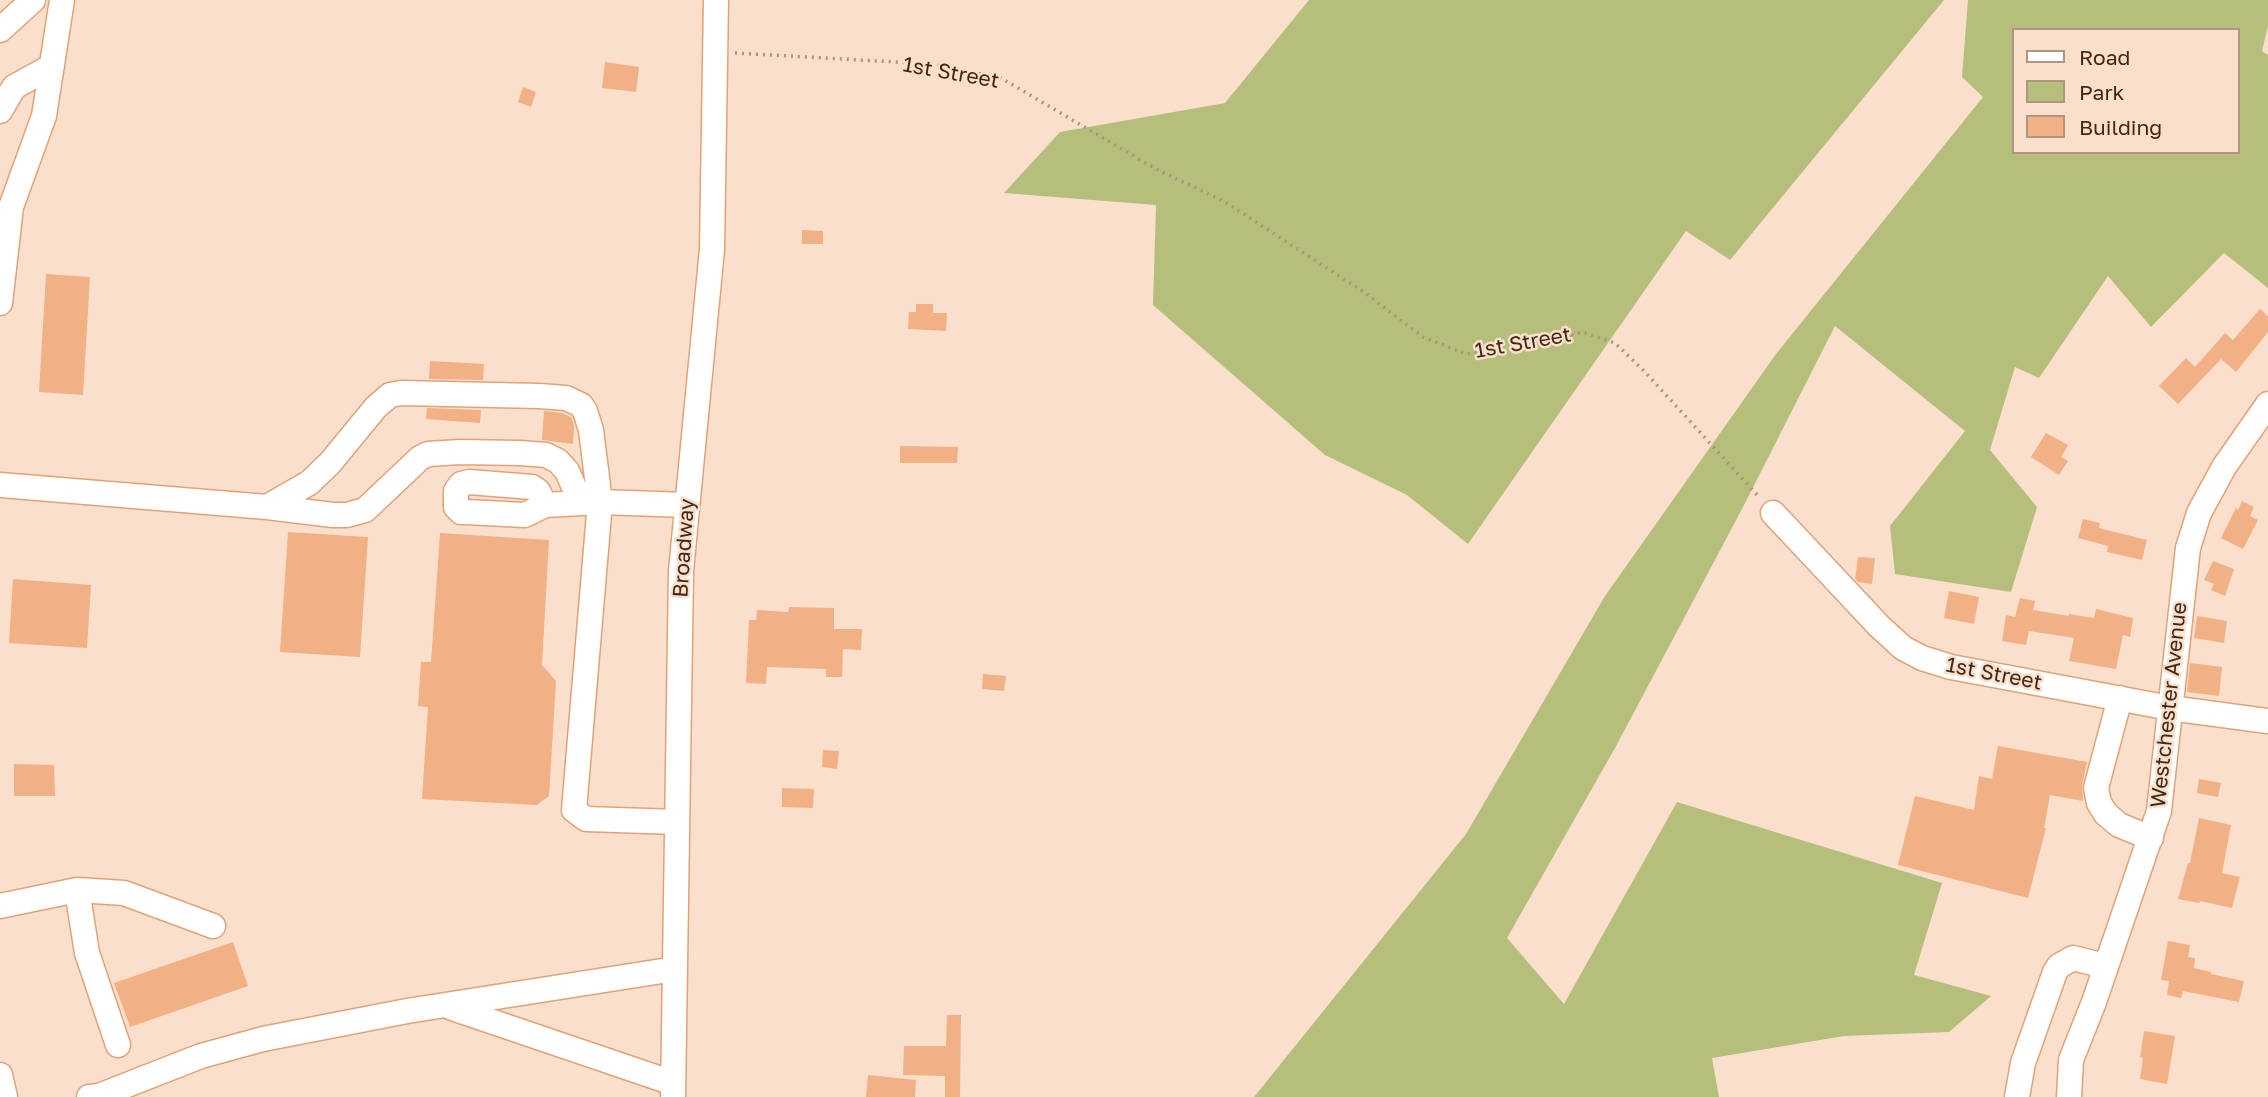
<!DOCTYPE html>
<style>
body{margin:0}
#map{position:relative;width:2268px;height:1097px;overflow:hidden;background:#fadfcd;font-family:"Golos Text",sans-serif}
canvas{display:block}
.legend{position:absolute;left:2012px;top:28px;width:228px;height:126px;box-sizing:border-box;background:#fadfcd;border:2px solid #b09583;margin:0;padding:9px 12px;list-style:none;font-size:21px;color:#402715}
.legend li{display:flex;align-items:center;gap:14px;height:35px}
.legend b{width:35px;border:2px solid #b09583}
</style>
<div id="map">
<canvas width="2268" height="1097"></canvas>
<ul class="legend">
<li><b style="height:9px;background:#fff"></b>Road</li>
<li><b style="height:19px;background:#b5bf7b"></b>Park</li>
<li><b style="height:19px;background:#f1b184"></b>Building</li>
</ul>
</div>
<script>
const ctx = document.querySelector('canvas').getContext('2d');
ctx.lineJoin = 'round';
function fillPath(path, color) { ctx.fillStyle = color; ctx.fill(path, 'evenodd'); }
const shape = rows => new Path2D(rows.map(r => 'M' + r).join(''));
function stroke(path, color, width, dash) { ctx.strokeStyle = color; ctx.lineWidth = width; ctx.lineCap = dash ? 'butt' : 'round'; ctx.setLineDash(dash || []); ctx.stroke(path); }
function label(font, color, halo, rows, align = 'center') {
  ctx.font = font + ' "Golos Text",sans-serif'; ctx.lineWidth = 5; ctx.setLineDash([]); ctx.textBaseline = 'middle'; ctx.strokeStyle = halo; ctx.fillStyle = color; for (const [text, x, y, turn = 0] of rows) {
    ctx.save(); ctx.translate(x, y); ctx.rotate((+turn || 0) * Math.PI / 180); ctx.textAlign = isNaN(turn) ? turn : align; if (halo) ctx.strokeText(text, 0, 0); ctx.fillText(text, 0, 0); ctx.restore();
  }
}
fillPath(shape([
 [1309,0,1944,0,1730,260,1686,231,1468,544,1407,495,1325,455,1153,305,1156,205,1004,193,1060,132,1225,103],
 [1968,0,2268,0,2268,26,2262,51,2268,55,2268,288,2224,253,2151,327,2108,276,2039,378,2015,367,1990,450,2037,507,2011,592,1895,574,1890,526,1965,431,1835,326,1742,509,1615,748,1507,938,1564,1004,1677,802,1942,883,1914,975,1991,996,1949,1032,1844,1036,1712,1058,1719,1097,1254,1097,1466,834,1605,596,1776,354,1983,97,1962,77],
 [2014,30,2238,30,2238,152,2014,152]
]), '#b5bf7b');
fillPath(shape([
 [605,62,639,67,636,92,602,88],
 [523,87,536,92,531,107,518,102],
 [802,230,823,231,823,244,802,244],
 [46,274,90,277,83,395,39,392],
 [916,304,933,304,933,313,947,313,946,331,908,329,909,312,916,312],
 [2260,309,2268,316,2268,332,2236,372,2221,359,2178,404,2159,386,2186,358,2195,367,2225,333,2233,340],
 [430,361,484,364,483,380,429,379],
 [427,408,481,410,480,423,426,419],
 [544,411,562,413,571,417,574,425,573,444,542,440],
 [2046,433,2068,445,2061,457,2068,461,2059,475,2031,457],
 [900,446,958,447,957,463,900,463],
 [2242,501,2254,507,2250,516,2258,520,2243,549,2221,538,2236,508,2238,510],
 [2083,519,2100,523,2099,528,2147,540,2142,560,2107,552,2108,546,2078,538],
 [288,532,368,537,360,657,280,652],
 [440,533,549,540,542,665,556,681,549,796,537,805,422,799,428,707,418,706,421,662,431,662],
 [1858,557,1875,558,1872,584,1858,582,1855,579],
 [2213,561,2234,569,2225,596,2211,590,2214,584,2204,580],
 [13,579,91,585,87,648,9,643],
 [1949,591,1979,597,1974,624,1944,618],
 [2020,598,2035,601,2033,610,2069,616,2069,614,2094,618,2096,609,2133,618,2130,637,2123,635,2116,669,2069,661,2074,638,2029,631,2026,645,2002,641,2006,615,2015,617],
 [789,607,834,608,834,629,862,629,861,650,843,649,842,677,826,677,826,669,767,667,766,684,746,683,749,620,756,620,757,610,788,612],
 [2197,616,2227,621,2224,643,2194,638],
 [2190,663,2222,667,2219,696,2187,692],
 [983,674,1006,676,1004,691,982,689],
 [1998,746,2087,762,2082,785,2083,801,2050,795,2044,828,2046,828,2028,898,1898,865,1915,796,1974,810,1979,776,1992,779],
 [823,750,839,751,837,769,822,767],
 [14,764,54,765,55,796,14,796],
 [2199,779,2221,783,2218,797,2197,793],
 [782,788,814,789,813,808,782,807],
 [2199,818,2231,825,2222,873,2240,877,2232,908,2200,901,2199,903,2178,899,2188,863,2190,863],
 [2168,941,2190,945,2188,957,2195,958,2194,968,2211,972,2211,974,2244,981,2239,1002,2183,991,2181,998,2167,995,2169,981,2161,980],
 [233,942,248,986,130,1027,114,983],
 [947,1015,961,1015,960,1097,945,1097,945,1076,903,1075,904,1046,946,1046],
 [2144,1031,2175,1036,2167,1084,2140,1079,2143,1058,2140,1057],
 [868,1075,916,1080,915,1097,866,1097]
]), '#f1b184');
const minor = shape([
 [0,30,33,0],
 [0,111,14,87,52,66],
 [0,303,11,207,44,116,62,0],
 [0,485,267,507,333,515,347,515,365,510,420,458,428,454,460,452,520,453,546,455,558,461,567,471,581,503],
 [545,505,538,491,532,487,469,482,461,484,456,491,456,507,461,512,466,512,525,515,545,505,600,502,687,505],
 [267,507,309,483,330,463,376,407,390,395,401,393,539,396,566,398,581,405,585,411,591,430,600,502,574,810,586,819,677,822],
 [1773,513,1879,626,1903,648,1922,658,1951,667,2170,708,2268,721],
 [2120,698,2096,788,2099,803,2106,814,2119,825,2151,838],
 [77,890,87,953,118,1045],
 [0,906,77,890,124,893,213,926],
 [452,1008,673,1083],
 [0,1075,5,1097],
 [89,1097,99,1096,201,1056,263,1039,407,1011,675,969],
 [673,1097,681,571,712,249,716,0],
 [2017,1097,2023,1063,2055,972,2059,966,2073,958,2105,966],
 [2069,1097,2071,1060,2094,1002,2159,811,2188,548,2199,513,2224,467,2268,404]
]);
stroke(minor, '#e2a276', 27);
stroke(shape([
 [735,53,932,64,1001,78,1156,169,1225,202,1364,292,1423,337,1466,354,1508,350,1582,332,1615,343,1645,372,1760,498]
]), '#ac9280', 3.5, [2, 5]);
stroke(minor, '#fff', 24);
label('21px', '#402715', '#fadfcd', [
 ["1st Street",951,73,10],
 ["1st Street",1523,343,-10],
 ["Broadway",684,548,-86],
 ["1st Street",1994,674,11],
 ["Westchester Avenue",2169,705,-84]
]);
</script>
